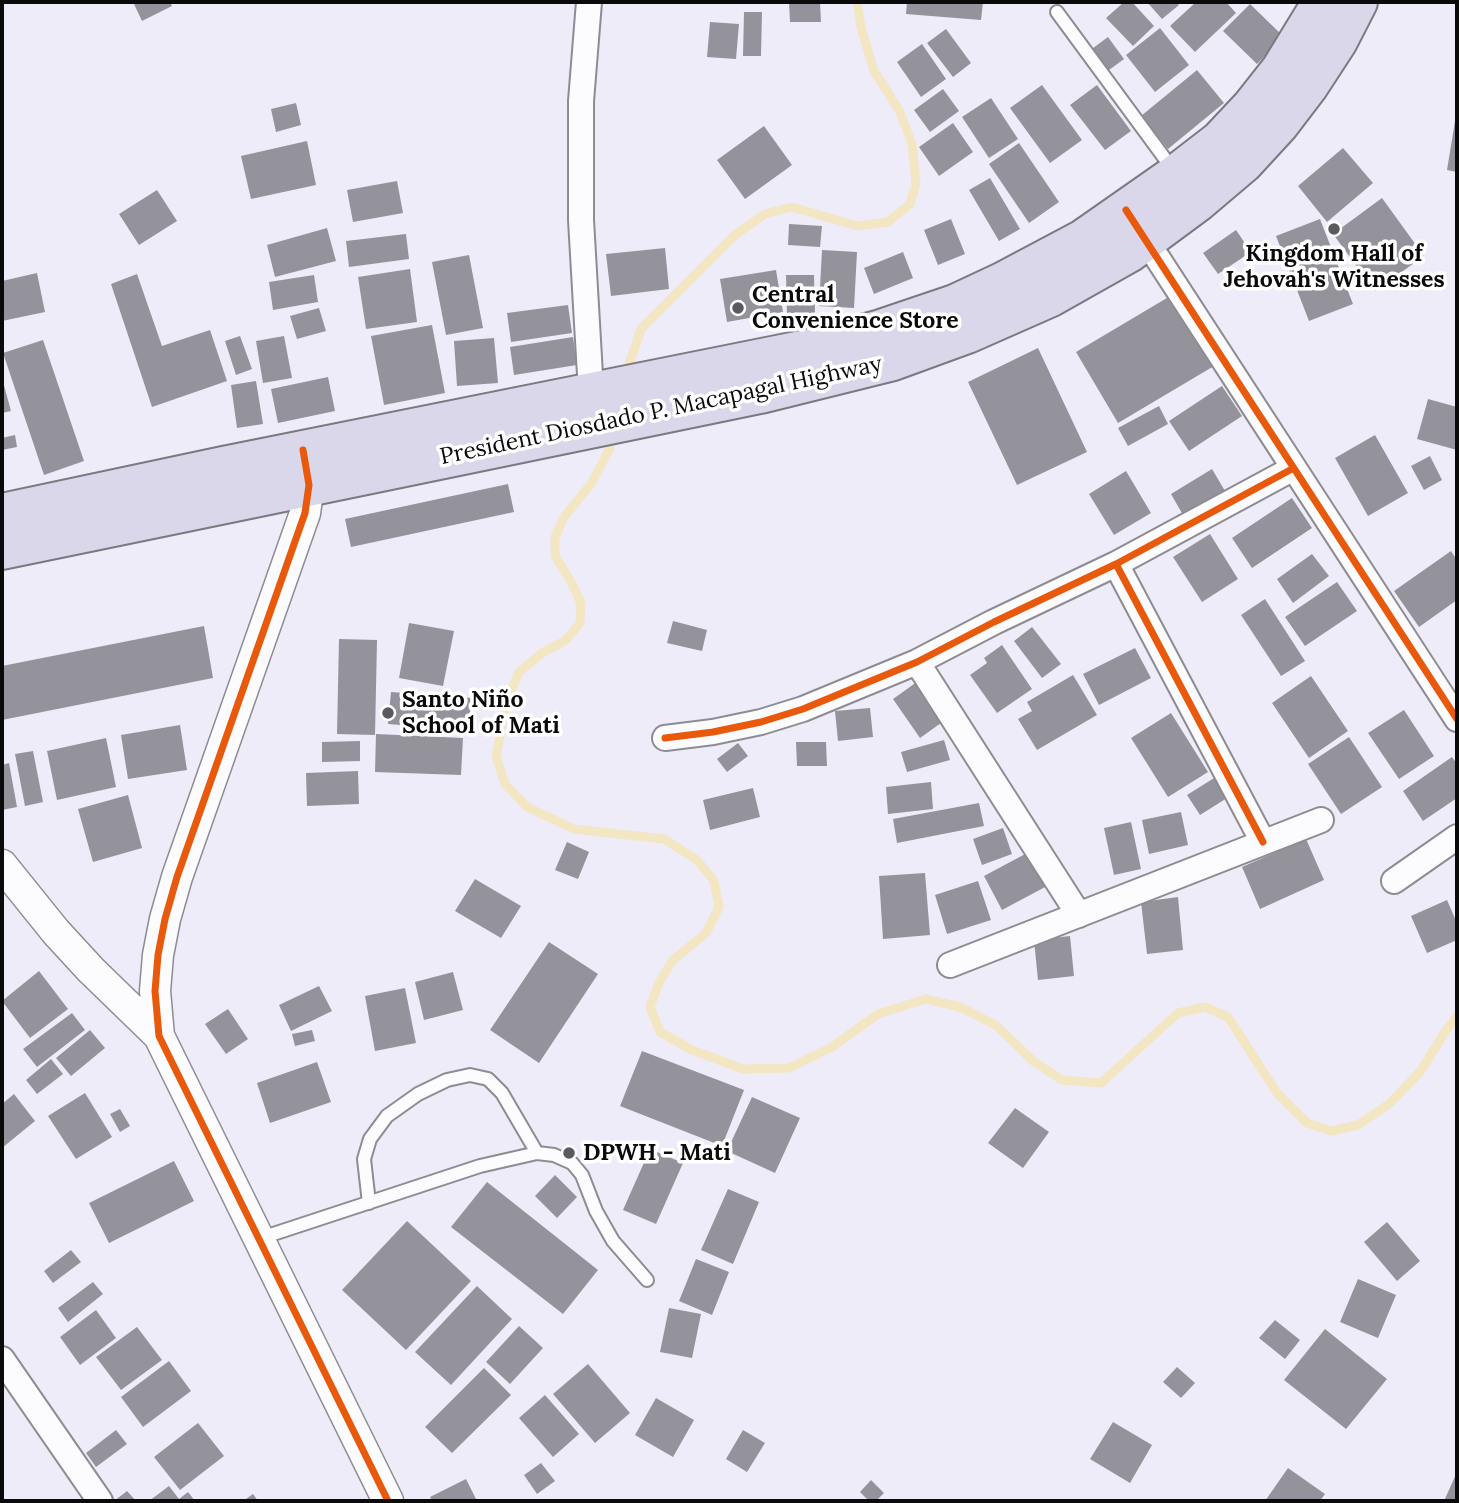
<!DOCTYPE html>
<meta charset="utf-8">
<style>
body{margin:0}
#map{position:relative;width:1459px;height:1503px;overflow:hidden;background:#eeecf9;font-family:Lora,serif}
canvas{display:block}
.frame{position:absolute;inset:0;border:4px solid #0a0a0a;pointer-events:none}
</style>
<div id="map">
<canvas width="1459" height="1503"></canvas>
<div class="frame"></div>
</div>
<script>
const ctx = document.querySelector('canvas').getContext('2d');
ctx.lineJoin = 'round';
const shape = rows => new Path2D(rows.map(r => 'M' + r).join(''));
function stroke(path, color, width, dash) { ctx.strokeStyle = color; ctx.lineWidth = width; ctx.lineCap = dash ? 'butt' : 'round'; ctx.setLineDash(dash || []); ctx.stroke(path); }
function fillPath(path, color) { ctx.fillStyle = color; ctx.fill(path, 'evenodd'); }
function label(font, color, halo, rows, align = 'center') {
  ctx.font = font + ' Lora,serif'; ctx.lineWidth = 7; ctx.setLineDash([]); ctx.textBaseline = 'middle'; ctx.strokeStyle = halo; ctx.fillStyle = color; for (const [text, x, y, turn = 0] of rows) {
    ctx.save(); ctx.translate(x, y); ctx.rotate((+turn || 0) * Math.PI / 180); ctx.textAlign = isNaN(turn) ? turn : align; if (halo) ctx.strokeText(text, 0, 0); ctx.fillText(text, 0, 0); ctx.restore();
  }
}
stroke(shape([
 [628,367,641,329,735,235,765,214,792,207,858,226,888,222,910,204,916,183,912,144,899,110,874,71,861,27,857,2],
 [610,448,591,484,564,517,555,537,555,556,570,580,581,603,580,623,566,640,542,653,519,672,506,703,496,756,505,784,527,807,574,829,664,839,697,860,714,881,719,907,706,933,672,961,659,983,650,1007,660,1032,692,1050,743,1069,789,1068,832,1047,878,1014,926,999,960,1007,997,1026,1033,1061,1062,1080,1101,1083,1178,1013,1205,1007,1228,1017,1277,1093,1307,1123,1331,1131,1358,1125,1389,1104,1420,1072,1447,1029,1457,1017]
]), '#f3e6c3', 9);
fillPath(shape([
 [133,2,170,2,172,6,142,21],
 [789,2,820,2,821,22,790,22],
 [907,2,983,2,981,20,906,14],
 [1124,2,1132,2,1154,26,1133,46,1106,18],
 [1147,2,1176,2,1179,5,1162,19],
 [1196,2,1226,2,1236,13,1195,52,1170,26],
 [1250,4,1284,37,1257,64,1223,31],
 [744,12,762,12,761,56,743,56],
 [710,22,739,24,736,59,707,57],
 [1160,28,1189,65,1155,92,1126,55],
 [946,29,971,63,953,77,927,43],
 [1108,37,1124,59,1105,73,1089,51],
 [922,44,946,79,921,97,897,62],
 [1197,70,1224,103,1168,149,1141,116],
 [1042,85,1082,140,1050,163,1010,108],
 [1097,85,1131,131,1105,150,1070,105],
 [943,89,959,111,930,132,914,110],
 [991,98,1018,139,989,158,962,117],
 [296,103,301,125,276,132,271,109],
 [1456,115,1457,116,1457,172,1447,170],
 [953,123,973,152,939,176,919,147],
 [764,126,792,165,745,199,717,160],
 [307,141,316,185,251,199,241,156],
 [1019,143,1059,202,1029,223,989,164],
 [1343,148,1373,183,1327,222,1298,186],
 [990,178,1020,229,999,241,969,190],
 [397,181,403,213,353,222,347,190],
 [157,190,177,221,139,245,119,214],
 [1382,198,1424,256,1375,291,1333,234],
 [951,219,965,254,938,265,924,230],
 [1320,219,1353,304,1309,321,1276,236],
 [789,224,822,226,820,247,788,245],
 [327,228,336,261,275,277,267,245],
 [1236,230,1251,252,1218,274,1203,253],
 [406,234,409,259,349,267,346,241],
 [665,248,669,289,611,296,606,254],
 [822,250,857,252,854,308,819,306],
 [903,252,913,278,874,294,864,268],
 [469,255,483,328,446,335,432,262],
 [410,269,417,322,366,329,358,277],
 [776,270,783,312,727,322,720,279],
 [37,273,45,312,2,321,2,281],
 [137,274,162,346,210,330,227,381,152,407,111,284],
 [314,275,318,302,273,310,269,282],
 [786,275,814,275,815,314,787,315],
 [1172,295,1214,366,1118,423,1076,352],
 [568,305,572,333,511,342,507,313],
 [319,308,326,331,297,339,290,316],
 [432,325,445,393,384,405,371,336],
 [240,336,252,369,236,375,225,341],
 [284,336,292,378,263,383,256,341],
 [573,337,577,365,514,375,510,347],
 [494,338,498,383,457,386,454,341],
 [43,340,84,461,44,475,3,353],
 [1038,348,1087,452,1017,485,968,382],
 [328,377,335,411,278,423,271,389],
 [2,378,11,411,2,413],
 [256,381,263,424,237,428,231,385],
 [1222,386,1242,416,1189,451,1169,421],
 [1428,399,1457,407,1457,450,1417,439],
 [1159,406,1168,424,1128,446,1118,428],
 [15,435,17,447,2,450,2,438],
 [1375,435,1408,493,1368,516,1335,458],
 [1430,456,1442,480,1424,490,1411,466],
 [1212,469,1225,491,1183,515,1171,494],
 [1126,471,1151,513,1114,535,1089,494],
 [508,484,514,512,351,547,345,519],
 [1292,498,1312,528,1252,568,1232,538],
 [1210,534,1238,579,1202,602,1173,557],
 [1451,551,1457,560,1457,600,1419,627,1394,591],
 [1312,554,1329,576,1293,603,1277,579],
 [1337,582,1357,611,1305,646,1285,617],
 [1265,599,1305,661,1281,676,1241,615],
 [673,621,707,630,702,651,667,643],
 [409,623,454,631,443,686,399,678],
 [204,626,213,678,2,720,2,666],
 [1032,627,1061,664,1042,678,1014,641],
 [339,639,377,640,375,735,337,734],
 [1002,645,1032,689,997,713,970,675,987,663,984,658],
 [1135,648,1151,678,1099,705,1083,674],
 [1073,675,1097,715,1037,750,1018,719,1032,711,1027,702],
 [1311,676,1348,731,1309,758,1272,703],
 [921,679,948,718,920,738,893,699],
 [391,692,471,698,469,730,388,724],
 [870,708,873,737,838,741,835,711],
 [1404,710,1434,756,1399,779,1368,733],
 [1171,713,1208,772,1168,797,1131,738],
 [180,725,187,770,128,779,121,735],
 [376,734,463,738,461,775,375,772],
 [1349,737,1382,787,1341,814,1308,764],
 [106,738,116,787,57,800,47,751],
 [944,740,950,760,907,772,901,752],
 [360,741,360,761,322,762,322,742],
 [796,742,826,742,827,766,797,766],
 [738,743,748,756,727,772,717,759],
 [33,751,43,802,25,806,15,754],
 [1452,757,1457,764,1457,798,1423,821,1403,791],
 [9,763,17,807,2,810,2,765],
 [358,771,359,804,307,806,306,773],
 [1222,773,1235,793,1200,815,1187,795],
 [931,782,933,809,888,814,886,787],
 [753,788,760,817,710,830,703,800],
 [128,795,142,848,93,862,78,809],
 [979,803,984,826,897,843,893,819],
 [1181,812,1188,845,1149,854,1142,820],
 [1131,822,1141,869,1114,875,1104,828],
 [1003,828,1012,854,982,865,973,839],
 [1306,839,1324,880,1260,909,1242,867],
 [567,842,589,852,578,879,555,870],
 [1029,852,1047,886,1002,910,984,876],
 [925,873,930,935,883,939,879,876],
 [475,879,521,906,501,938,455,911],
 [978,881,991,920,947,934,935,895],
 [1178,897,1183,950,1147,954,1141,902],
 [1447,900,1457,923,1457,940,1427,953,1411,916],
 [1070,936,1074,976,1038,980,1034,940],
 [549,942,598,974,539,1063,490,1030],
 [39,971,68,1009,30,1038,2,1001],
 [453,972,463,1010,424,1020,415,982],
 [319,986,332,1011,291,1031,279,1005],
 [405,988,416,1043,375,1051,365,996],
 [228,1009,248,1039,226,1054,205,1024],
 [72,1013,85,1030,37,1067,23,1049],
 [90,1030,105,1048,71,1076,56,1058],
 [312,1030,315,1041,295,1046,292,1034],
 [642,1051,744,1090,722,1146,620,1106],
 [51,1059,63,1074,37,1094,26,1080],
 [317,1062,331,1102,270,1123,257,1083],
 [85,1093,112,1137,76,1159,48,1116],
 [14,1094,35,1121,2,1148,2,1104],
 [752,1097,800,1118,775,1173,727,1151],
 [1015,1108,1049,1132,1023,1168,988,1143],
 [120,1109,130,1126,120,1132,110,1114],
 [650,1149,683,1163,656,1224,623,1210],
 [174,1161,194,1201,109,1243,89,1203],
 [555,1175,577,1197,557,1218,535,1196],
 [487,1182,598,1270,563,1314,451,1227],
 [728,1189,759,1202,733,1264,701,1250],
 [407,1221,471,1281,406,1350,342,1290],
 [1387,1222,1420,1261,1397,1281,1364,1242],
 [71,1250,81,1262,53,1283,44,1271],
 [696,1259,729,1272,712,1315,679,1301],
 [1358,1279,1396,1295,1378,1338,1340,1322],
 [93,1282,103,1294,68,1322,58,1308],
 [477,1286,512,1319,451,1385,415,1352],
 [669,1308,701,1314,692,1358,660,1352],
 [96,1310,116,1338,80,1365,60,1337],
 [1275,1320,1300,1340,1285,1359,1259,1338],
 [519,1326,543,1348,510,1384,486,1362],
 [137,1327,162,1360,121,1390,96,1357],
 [1325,1329,1387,1379,1346,1429,1284,1380],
 [169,1361,191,1391,143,1427,121,1397],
 [588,1364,630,1413,595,1443,553,1394],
 [1177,1367,1195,1383,1181,1398,1163,1382],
 [484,1368,511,1395,452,1453,425,1427],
 [545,1395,579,1434,553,1457,519,1418],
 [656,1398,694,1420,673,1457,635,1435],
 [1113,1422,1152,1445,1130,1483,1090,1459],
 [198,1423,224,1456,180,1490,154,1457],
 [116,1430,127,1444,96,1467,86,1453],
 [743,1430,765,1443,747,1472,726,1459],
 [541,1463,555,1481,537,1494,524,1475],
 [1288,1468,1325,1494,1320,1501,1265,1501],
 [1457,1472,1457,1501,1444,1501],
 [466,1479,477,1501,432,1501,430,1497],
 [871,1480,884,1493,876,1501,869,1501,860,1492],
 [169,1486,179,1499,188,1492,195,1501,149,1501],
 [127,1491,136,1501,114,1501],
 [253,1494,258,1501,243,1501]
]), '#94939b');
const service = shape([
 [1057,12,1174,171],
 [369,1203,364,1159,370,1139,387,1116,418,1094,447,1080,470,1075,488,1079,502,1093,537,1153],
 [258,1239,480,1166,537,1153,554,1155,572,1163,582,1175,596,1211,613,1241,647,1280]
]);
const minor = shape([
 [589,2,581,101,581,220,591,392],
 [1138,228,1457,719],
 [917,662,1079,915],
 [665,738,713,732,761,722,803,709,917,662,994,622,1116,564],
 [1263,842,1116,564,1292,469],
 [1394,881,1457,837],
 [950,965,1321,820],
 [2,1359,100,1501]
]);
const tertiary = shape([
 [306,468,309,485,305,513,177,877,165,919,158,955,155,991,159,1036,388,1501],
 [2,865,56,932,91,970,159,1036]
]);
const primary = shape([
 [2,513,223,466,802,350,881,329,955,304,1002,282,1083,239,1176,174,1220,140,1251,107,1281,69,1322,2],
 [2,550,760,394,893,361,967,334,1051,297,1129,253,1198,202,1244,163,1279,125,1308,87,1338,41,1358,2]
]);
stroke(service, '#8d8c92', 16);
stroke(minor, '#8d8c92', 28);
stroke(tertiary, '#8d8c92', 33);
stroke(primary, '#7a797f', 42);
stroke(service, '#fcfcfe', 12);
stroke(minor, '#fcfcfe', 24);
stroke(tertiary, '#fcfcfe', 30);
stroke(primary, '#dad7eb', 38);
stroke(shape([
 [1126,210,1457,719],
 [303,450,309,485,305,513,177,877,165,919,158,955,155,991,159,1036,388,1501],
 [665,738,713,732,761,722,803,709,917,662,994,622,1116,564],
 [1263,842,1116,564,1292,469]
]), '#e8590c', 7);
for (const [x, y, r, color] of [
 [1334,229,7,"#5a595e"],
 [738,308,7,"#5a595e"],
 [388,713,7,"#5a595e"],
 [569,1153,7,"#5a595e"]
]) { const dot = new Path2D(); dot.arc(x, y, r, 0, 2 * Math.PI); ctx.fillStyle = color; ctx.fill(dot); stroke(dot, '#fff', 2.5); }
label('bold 23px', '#0a0a0a', '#fff', [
 ["Kingdom Hall of",1334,254,"center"],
 ["Jehovah's Witnesses",1334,280,"center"],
 ["Central",752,295],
 ["Convenience Store",752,321],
 ["Santo Niño",402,700],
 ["School of Mati",402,726],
 ["DPWH - Mati",583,1153]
], 'left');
label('23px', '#0a0a0a', '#fff', [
 ["President Diosdado P. Macapagal Highway",661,411,-12]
]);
</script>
